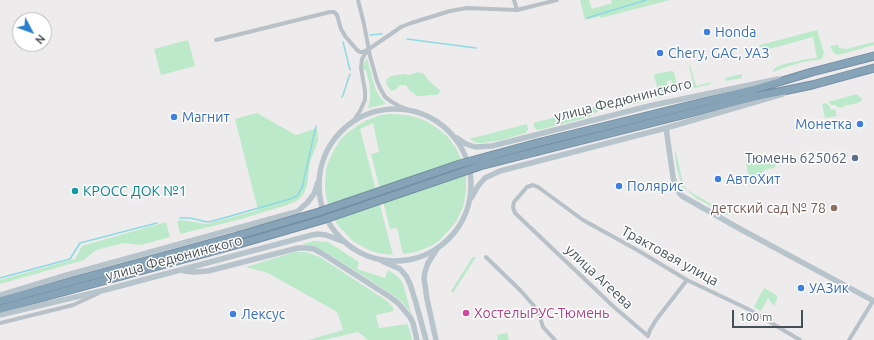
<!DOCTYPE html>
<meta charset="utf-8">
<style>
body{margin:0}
#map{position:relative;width:874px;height:340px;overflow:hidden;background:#eeebec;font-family:Ubuntu,sans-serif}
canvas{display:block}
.north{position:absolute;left:12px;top:12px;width:40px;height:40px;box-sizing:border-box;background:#fff;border:1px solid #b5b9bc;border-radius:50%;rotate:131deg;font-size:11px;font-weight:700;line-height:16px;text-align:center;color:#465057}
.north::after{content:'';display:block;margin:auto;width:14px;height:18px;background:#287fcb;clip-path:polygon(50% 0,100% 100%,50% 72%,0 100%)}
.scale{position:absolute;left:732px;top:310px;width:71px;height:18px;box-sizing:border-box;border:2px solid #465057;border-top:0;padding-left:5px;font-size:12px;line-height:14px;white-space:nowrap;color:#465057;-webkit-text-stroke:3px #fff;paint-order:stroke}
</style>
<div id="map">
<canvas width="874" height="340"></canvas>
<div class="north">N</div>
<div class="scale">100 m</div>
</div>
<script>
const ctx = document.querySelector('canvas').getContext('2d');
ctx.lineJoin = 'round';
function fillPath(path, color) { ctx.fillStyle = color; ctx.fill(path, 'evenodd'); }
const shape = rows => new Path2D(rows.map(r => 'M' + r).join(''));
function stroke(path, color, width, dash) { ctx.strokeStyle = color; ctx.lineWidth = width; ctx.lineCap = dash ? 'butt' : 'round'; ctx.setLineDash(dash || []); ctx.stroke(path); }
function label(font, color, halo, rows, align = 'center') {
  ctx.font = font + ' Ubuntu,sans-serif'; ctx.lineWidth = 3; ctx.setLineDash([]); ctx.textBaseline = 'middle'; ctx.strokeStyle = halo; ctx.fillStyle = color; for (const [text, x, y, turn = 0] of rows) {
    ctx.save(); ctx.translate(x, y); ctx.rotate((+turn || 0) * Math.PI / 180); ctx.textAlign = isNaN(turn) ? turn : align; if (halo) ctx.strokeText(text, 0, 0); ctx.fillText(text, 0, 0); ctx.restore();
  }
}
fillPath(shape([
 [580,0,589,0,592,9,612,3,611,0,670,0,601,18,600,16,585,20],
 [817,30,824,53,822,59,818,60,807,61,789,66,773,72,773,70,778,66,788,63,807,59,817,58,813,37,762,51,760,45],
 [188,40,195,66,161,75,154,49],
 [874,42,874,45,838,55,837,55,833,52,830,46,838,45,839,48,846,49],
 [367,58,375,88,379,96,386,104,368,108,370,100,370,87,366,70,363,70,363,66],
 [689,65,690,65,696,86,711,82,711,84,694,88],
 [672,71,674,72,678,91,674,91,671,80,667,81,669,93,666,95,656,98,654,95,659,94,654,76,655,74],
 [418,72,424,74,428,80,441,91,437,95,429,95,423,96,417,96,410,91,406,85,400,85,395,90,392,91,389,88,386,83,387,79,391,76,404,74,409,75],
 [742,74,742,78,726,81,725,78],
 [857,94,862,99,861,101,858,103,843,106,844,108,837,107,835,105,831,105,828,102],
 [640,95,642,100,641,102,634,104,621,105,599,111,592,114,590,117,543,129,537,130,534,127,533,123],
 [826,103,830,107,831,110,835,109,837,116,825,118,822,104],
 [257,113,296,135,317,128,318,141,310,162,307,185,304,193,300,198,295,202,287,205,241,219,180,234,177,221,181,220,207,224,258,210,235,119],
 [390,114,407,115,418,118,428,122,437,128,447,136,456,148,462,161,466,175,466,191,463,207,456,222,450,229,439,241,431,246,416,252,403,254,397,228,390,229,371,154,379,152,373,123,360,129,393,255,378,253,369,250,354,242,348,236,337,224,329,209,327,201,325,189,326,169,328,163,334,150,341,139,347,133,360,124,365,121,380,115],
 [527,124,528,129,526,133,501,140,483,143,477,143,469,139],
 [675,152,676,152,683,184,687,190,730,215,727,215,696,198,683,187,681,184,676,164],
 [773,157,776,167,765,170,758,176,750,181,746,164],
 [166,222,170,237,141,245,124,243,96,250,84,260,0,284,0,280,75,259,82,246],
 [314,241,328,242,336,247,359,262,357,269,385,278,388,270,393,273,401,280,404,287,411,313,401,301,393,295,324,251,302,244],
 [295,252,306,252,320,257,387,301,393,307,394,311,376,315,379,328,407,324,410,331,412,340,368,340,358,332,323,340,308,340,343,330,337,312,268,273,261,271,246,267],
 [474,257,476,257,453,293,451,291,472,258],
 [764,288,775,294,777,296,777,299,774,306,768,298,761,311,754,307],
 [507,333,509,340,498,340,497,335]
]), '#bce9c9');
stroke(shape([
 [587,18,646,0],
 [370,35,382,34],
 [407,39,476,48],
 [343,42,350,70],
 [342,97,343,95,350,74],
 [180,218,190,218,207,222,213,221,290,199,297,196,302,188,316,126],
 [0,278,70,259,80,243,157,223]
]), '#8dd9e3', 1.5);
const highway = shape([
 [537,143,752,90,812,72,874,56],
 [539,151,754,97,812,85,874,68],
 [0,301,237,236],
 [0,309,239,244]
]);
stroke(highway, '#728ea2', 9);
stroke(shape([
 [358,0,364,24,370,56,377,81,380,88,385,97,392,102,399,106,415,112],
 [514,0,517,10],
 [216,40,330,12,334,12,337,15,341,29,345,36,357,50,360,52,363,52,367,50],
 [352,123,360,111,365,100,365,91,361,68,362,59,365,54,369,49,401,27,411,23,450,11,467,8,517,10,557,0],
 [486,257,521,291,534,306,539,314,543,327,555,340],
 [687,280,656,320,650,330,648,336,614,307,515,213,513,207,514,202,527,187,533,185,538,187,583,220,639,251,687,280,748,309,800,340],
 [0,323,73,305,99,293],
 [849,340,873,301]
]), '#b8c1c7', 4);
stroke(shape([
 '319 185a76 76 0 1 1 152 0a76 76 0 1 1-152 0Z',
 [666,128,673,177,676,189,682,196,742,230,874,301],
 [457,138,466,144,475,147,492,146,649,106,778,79],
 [471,198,478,186,485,178,500,171,666,128,783,94],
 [382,261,400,269,406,276,410,284,416,303,426,340],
 [184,271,194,272,208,271,298,248,307,248,314,249,323,254,390,297,398,303,410,317,413,323,417,340],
 [0,295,67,275,292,213,298,211,307,203,314,194,318,182],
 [0,315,105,290,312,235,318,234,326,235,342,241],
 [436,340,427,299,424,278,425,272,428,263,437,249]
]), '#b8c4cc', 5.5);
stroke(highway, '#87a3b7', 7);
const highwayBridge = shape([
 [237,236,319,212,460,164,537,143],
 [239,244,322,220,480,166,539,151]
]);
stroke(highwayBridge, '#728ea2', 9, []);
stroke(highwayBridge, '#87a3b7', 7);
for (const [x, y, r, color] of [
 [707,32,4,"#3f7fe0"],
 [660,53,4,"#3f7fe0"],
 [174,117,4,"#3f7fe0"],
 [860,124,4,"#3f7fe0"],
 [855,158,4,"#5c6f8a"],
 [718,179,4,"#3f7fe0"],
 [619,186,4,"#3f7fe0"],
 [75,191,4,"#0f9aa8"],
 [834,208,4,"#8d6e63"],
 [801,288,4,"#3f7fe0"],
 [466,313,4,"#d1479c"],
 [233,314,4,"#3f7fe0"]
]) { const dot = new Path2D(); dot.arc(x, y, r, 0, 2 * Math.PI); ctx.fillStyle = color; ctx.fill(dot); stroke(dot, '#fff', 1.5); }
label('14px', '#366cbe', '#fff', [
 ["Honda",715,32],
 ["Chery, GAC, УАЗ",668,53],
 ["Магнит",182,117],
 ["Монетка",852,124,"right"],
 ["АвтоХит",726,179],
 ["Полярис",627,186],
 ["УАЗик",809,288],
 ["Лексус",241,314]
], 'left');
label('14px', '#465057', '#fff', [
 ["улица Федюнинского",623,100,-14],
 ["Трактовая улица",670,256,29],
 ["улица Федюнинского",174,258,-15],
 ["улица Агеева",599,277,43]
]);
label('14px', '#4e5e75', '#fff', [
 ["Тюмень 625062",847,158]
], 'right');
label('14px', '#0d838f', '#fff', [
 ["КРОСС ДОК №1",83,191]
], 'left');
label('14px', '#785e54', '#fff', [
 ["детский сад № 78",826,208]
], 'right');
label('14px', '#b23c85', '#fff', [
 ["ХостелыРУС-Тюмень",474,313]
], 'left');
</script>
